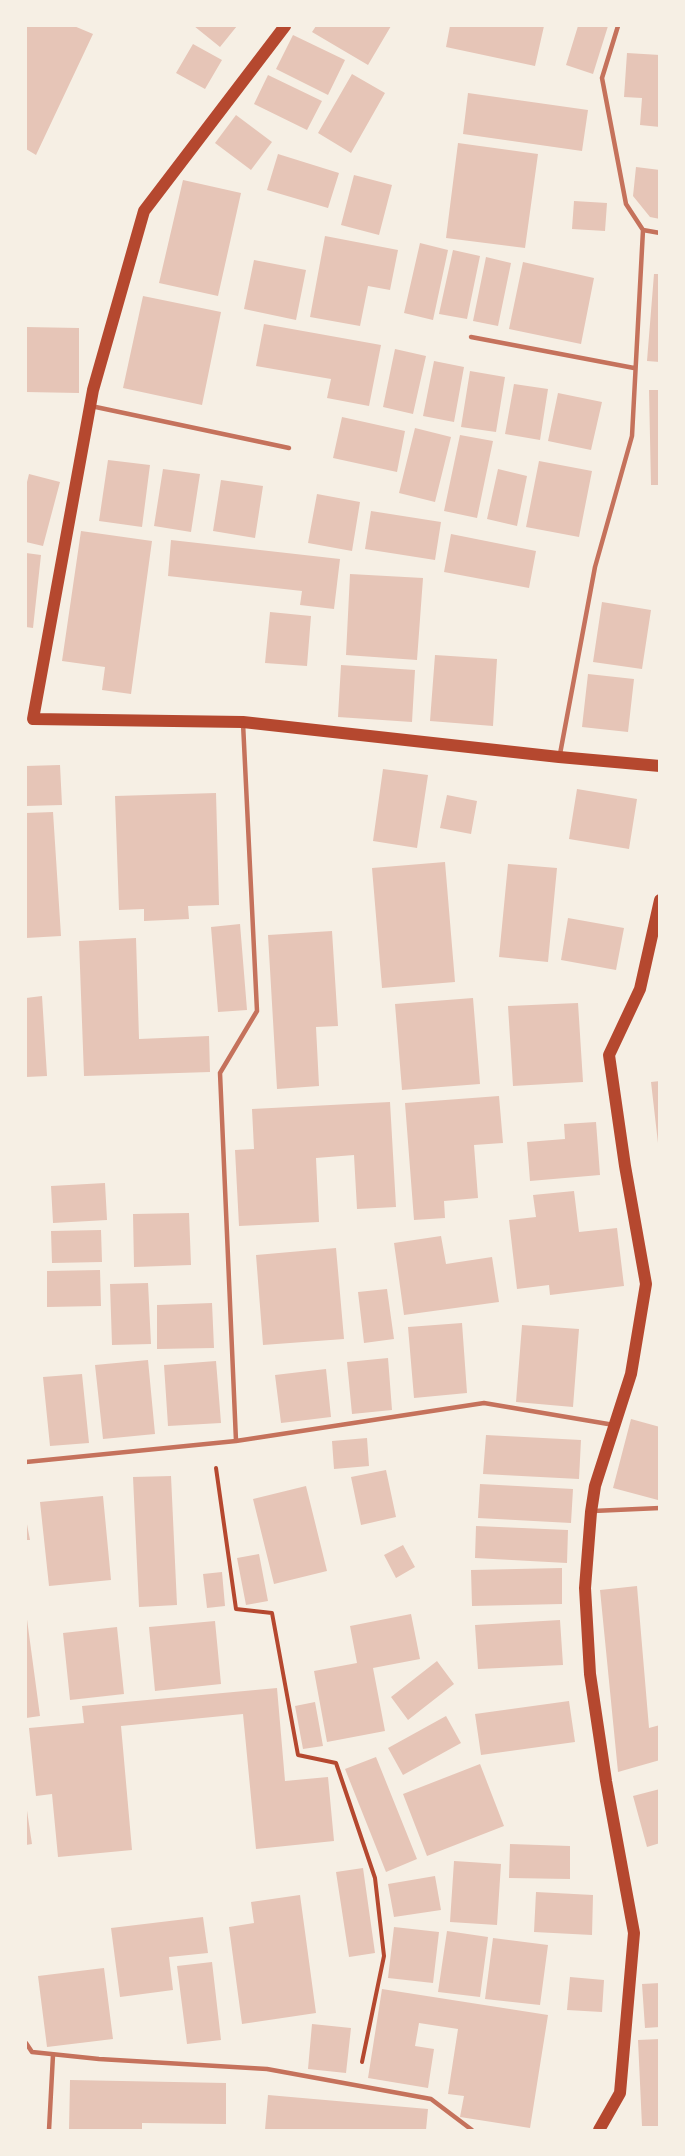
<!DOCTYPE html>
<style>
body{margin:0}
#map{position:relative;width:685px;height:2156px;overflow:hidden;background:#f6efe4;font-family:"PT Sans",sans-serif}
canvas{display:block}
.frame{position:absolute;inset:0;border:27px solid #f6efe4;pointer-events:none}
</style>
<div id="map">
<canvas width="685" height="2156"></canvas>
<div class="frame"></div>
</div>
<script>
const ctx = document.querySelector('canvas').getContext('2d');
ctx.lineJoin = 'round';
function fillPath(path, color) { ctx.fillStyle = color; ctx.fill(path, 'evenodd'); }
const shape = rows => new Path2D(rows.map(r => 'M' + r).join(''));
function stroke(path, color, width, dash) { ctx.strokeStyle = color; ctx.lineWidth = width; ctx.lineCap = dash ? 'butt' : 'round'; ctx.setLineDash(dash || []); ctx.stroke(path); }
fillPath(shape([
 [27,26,74,26,93,34,36,155,26,149],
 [194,26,237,26,220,47],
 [316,26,391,26,368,65,312,32],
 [450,26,544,26,535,66,446,47],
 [578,26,608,26,593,74,566,65],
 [293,35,345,60,328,95,276,69],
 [193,44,222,60,205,89,176,73],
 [627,53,660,55,660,127,640,125,642,98,624,97],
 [352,74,385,93,351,153,318,133],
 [268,75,322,101,307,130,254,104],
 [468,93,588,110,582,151,463,134],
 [236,115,272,142,251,170,215,143],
 [458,143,538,154,525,248,446,238],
 [278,154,339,173,328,208,267,190],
 [636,167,660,170,660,219,650,217,633,196],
 [354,175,392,185,379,235,341,225],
 [183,180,241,193,218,296,159,283],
 [574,201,607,203,605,231,572,229],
 [325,236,398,250,390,290,368,286,360,326,310,317],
 [420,243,448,250,433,320,404,313],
 [453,250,480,256,467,319,439,314],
 [486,257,511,263,498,326,473,321],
 [254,260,306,270,296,320,244,309],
 [523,262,594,278,581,344,509,329],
 [654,274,660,274,660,362,647,361],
 [143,296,221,312,202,405,123,388],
 [264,324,381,345,369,406,327,398,331,379,256,366],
 [26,327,79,328,79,393,26,392],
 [395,349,426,356,413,414,383,407],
 [434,361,464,367,454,422,423,416],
 [470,371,505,377,496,432,461,427],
 [514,384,548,389,540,440,505,434],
 [649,390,660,390,660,485,651,485],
 [558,393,602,402,591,450,548,441],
 [342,417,405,431,397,472,333,458],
 [415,428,451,437,435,502,399,493],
 [460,435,493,441,477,518,444,511],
 [108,460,150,465,142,527,99,521],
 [539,461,592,471,579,537,526,527],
 [163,469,200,474,191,532,154,526],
 [498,469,527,476,517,526,487,519],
 [29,474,60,482,43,546,26,542,26,486],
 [221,480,263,486,255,538,213,531],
 [317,494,360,502,352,551,308,543],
 [371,511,441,522,435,560,365,549],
 [81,531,152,541,131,694,102,690,105,667,62,661],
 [451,534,536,551,529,588,444,572],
 [171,540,340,559,334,609,300,605,302,591,168,576],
 [26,553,41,555,33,628,26,627],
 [350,574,423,578,417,660,346,655],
 [602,602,651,610,642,669,593,662],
 [270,612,311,616,307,666,265,663],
 [435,655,497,659,493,726,430,721],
 [341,665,415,670,412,722,338,717],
 [588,674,634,679,628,732,582,727],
 [60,765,62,805,26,806,26,766],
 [383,769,428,775,417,848,373,841],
 [577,789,637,799,629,849,569,839],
 [216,793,219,905,188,906,189,919,144,921,144,909,119,910,115,796],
 [447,795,477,801,471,834,440,828],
 [53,812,61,936,26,938,26,813],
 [445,862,455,982,382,988,372,868],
 [508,864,557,868,548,962,499,957],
 [568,918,624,928,616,970,561,960],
 [240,924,247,1010,218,1012,211,927],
 [332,931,338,1026,316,1027,319,1086,277,1089,268,935],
 [136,938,139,1039,209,1036,210,1072,84,1076,79,941],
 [42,996,47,1076,26,1077,26,998],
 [473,998,480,1084,402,1090,395,1004],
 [578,1003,583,1082,513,1086,508,1006],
 [660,1081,660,1143,658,1143,651,1082],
 [499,1096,503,1143,474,1145,478,1198,444,1201,445,1218,414,1220,405,1103],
 [390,1102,396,1207,357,1209,354,1155,316,1158,319,1222,239,1226,235,1150,254,1149,252,1109],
 [596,1122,600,1175,530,1181,527,1142,565,1139,564,1124],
 [105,1183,107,1220,53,1223,51,1186],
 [574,1191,579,1232,617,1228,624,1286,550,1295,549,1285,517,1289,509,1220,536,1217,533,1195],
 [189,1213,191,1265,134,1267,133,1214],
 [101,1230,102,1262,52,1263,51,1231],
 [441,1236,446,1264,492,1257,499,1302,404,1315,394,1243],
 [336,1248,344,1339,263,1345,256,1255],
 [100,1270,101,1306,47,1307,47,1271],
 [148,1283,151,1344,112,1345,110,1284],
 [387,1289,394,1339,364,1343,358,1292],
 [212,1303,214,1348,157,1349,157,1305],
 [462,1323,467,1393,414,1398,408,1327],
 [522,1325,579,1329,573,1407,516,1402],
 [388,1358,392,1410,352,1414,347,1362],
 [148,1360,155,1434,103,1439,95,1365],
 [216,1361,221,1423,168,1426,164,1365],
 [326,1369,331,1417,281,1423,275,1375],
 [82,1374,89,1443,50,1446,43,1377],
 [631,1419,660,1427,660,1494,658,1500,613,1488],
 [486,1435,581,1440,579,1479,483,1474],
 [367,1438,369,1466,334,1469,332,1441],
 [386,1470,396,1517,361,1525,351,1477],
 [171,1476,177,1605,139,1607,133,1477],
 [480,1484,573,1489,571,1523,478,1518],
 [306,1486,327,1571,274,1584,253,1499],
 [103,1496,111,1580,49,1586,40,1502],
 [26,1519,30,1540,26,1540],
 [476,1526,568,1530,567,1563,475,1558],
 [403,1545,415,1567,396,1578,384,1555],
 [259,1554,268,1601,246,1605,237,1558],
 [562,1568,562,1604,472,1606,471,1570],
 [222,1572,225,1606,207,1608,203,1574],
 [637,1586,649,1728,660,1725,660,1760,618,1772,600,1590],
 [26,1612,40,1716,26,1718],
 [411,1614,420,1659,373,1668,385,1731,327,1742,314,1671,357,1663,350,1626],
 [560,1620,563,1665,478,1669,475,1625],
 [215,1621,221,1684,155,1691,149,1627],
 [117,1627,124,1694,70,1700,63,1633],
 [437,1661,454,1684,408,1720,391,1697],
 [277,1688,285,1781,328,1777,334,1841,256,1849,243,1714,121,1726,132,1850,58,1857,52,1794,36,1796,29,1728,84,1723,82,1706],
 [569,1701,575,1742,481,1755,475,1714],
 [315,1702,323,1746,303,1749,295,1706],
 [446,1716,461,1743,403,1775,388,1748],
 [376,1757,417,1859,386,1872,345,1769],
 [480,1764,504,1826,427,1856,403,1794],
 [660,1789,660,1843,647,1847,633,1796],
 [26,1804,32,1844,26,1845],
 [510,1844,570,1846,570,1879,509,1878],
 [454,1861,501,1864,497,1925,450,1922],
 [363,1868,375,1953,349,1957,336,1872],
 [435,1876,441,1910,394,1917,388,1884],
 [536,1892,593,1895,592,1935,534,1932],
 [300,1895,316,2013,242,2024,229,1927,254,1923,251,1902],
 [203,1917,208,1953,169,1957,173,1990,120,1997,111,1928],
 [394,1927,439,1932,433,1983,388,1978],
 [447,1931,488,1937,480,1997,438,1992],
 [493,1938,548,1945,540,2005,485,1999],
 [212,1962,221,2040,187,2044,177,1966],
 [104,1968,113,2039,47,2047,38,1976],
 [570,1977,604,1980,602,2012,567,2010],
 [660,1983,660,2027,645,2028,642,1984],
 [382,1989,548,2015,530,2128,460,2117,464,2096,448,2094,458,2029,419,2023,415,2046,434,2049,428,2088,368,2078],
 [312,2024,351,2028,346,2073,308,2069],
 [660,2039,660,2126,642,2126,638,2040],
 [70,2080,226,2083,226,2124,142,2123,142,2130,69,2130],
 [268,2095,428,2109,426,2130,265,2130]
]), '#e6c5b7');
stroke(shape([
 [216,1468,236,1609,272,1613,298,1755,336,1763,375,1878,384,1956,362,2062]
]), '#b5482f', 4);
stroke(shape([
 [618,26,602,78,626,204,643,230],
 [471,337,634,368],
 [91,406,289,448],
 [560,754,595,567,632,436,643,230,660,233],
 [236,1441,220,1073,257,1011,243,723],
 [26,1462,236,1441,484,1403,614,1425],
 [593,1511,660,1508],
 [26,2043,32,2052,99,2059,267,2069,431,2099,472,2130],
 [49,2130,53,2055]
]), '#c5725c', 4.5);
stroke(shape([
 [285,26,144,211,93,390,33,719,243,722,559,757,660,766],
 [599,2130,620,2093,634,1933,606,1781,590,1674,585,1588,591,1512,595,1486,631,1374,646,1284,625,1166,609,1055,640,989,660,900]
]), '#b5482f', 12);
</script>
